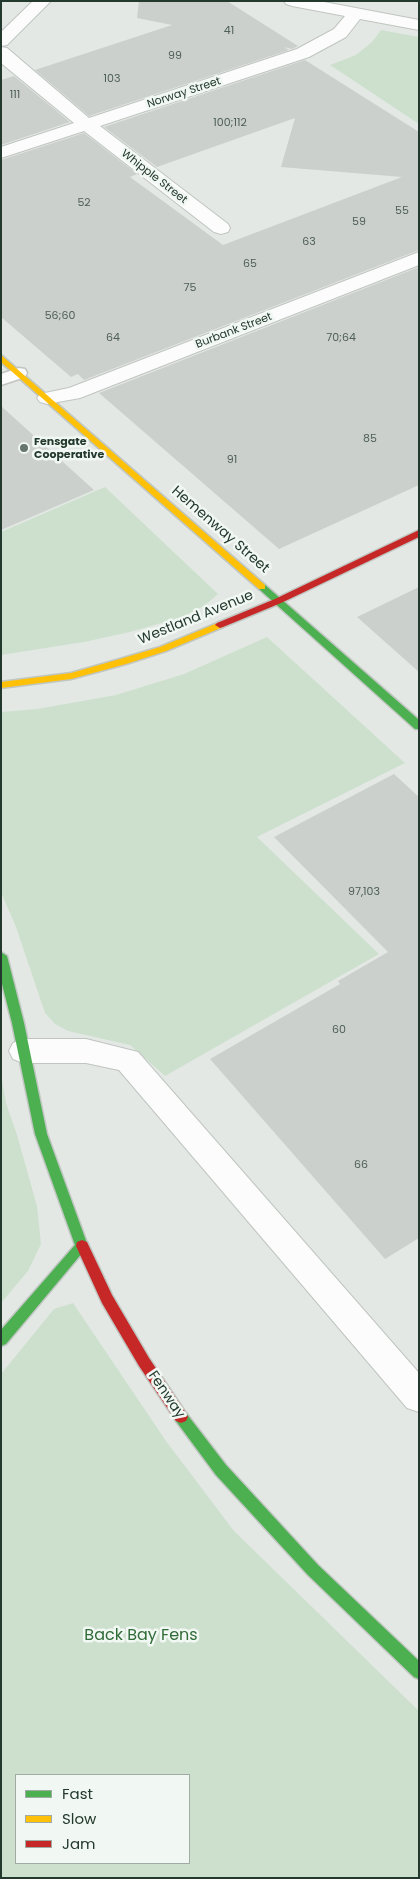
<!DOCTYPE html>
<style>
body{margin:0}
#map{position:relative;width:420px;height:1879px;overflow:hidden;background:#e3e8e4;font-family:Poppins,sans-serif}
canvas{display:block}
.frame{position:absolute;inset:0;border:2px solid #23392d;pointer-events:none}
.legend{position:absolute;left:15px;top:1774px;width:175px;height:90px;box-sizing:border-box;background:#f1f7f2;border:1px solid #9faba3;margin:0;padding:6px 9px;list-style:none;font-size:15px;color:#23392d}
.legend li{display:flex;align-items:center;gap:10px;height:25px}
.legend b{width:25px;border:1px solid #9faba3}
</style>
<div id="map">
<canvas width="420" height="1879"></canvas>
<div class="frame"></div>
<ul class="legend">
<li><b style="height:6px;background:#4caf50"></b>Fast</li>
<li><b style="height:6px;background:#ffc107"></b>Slow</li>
<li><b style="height:6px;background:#c62828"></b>Jam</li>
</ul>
</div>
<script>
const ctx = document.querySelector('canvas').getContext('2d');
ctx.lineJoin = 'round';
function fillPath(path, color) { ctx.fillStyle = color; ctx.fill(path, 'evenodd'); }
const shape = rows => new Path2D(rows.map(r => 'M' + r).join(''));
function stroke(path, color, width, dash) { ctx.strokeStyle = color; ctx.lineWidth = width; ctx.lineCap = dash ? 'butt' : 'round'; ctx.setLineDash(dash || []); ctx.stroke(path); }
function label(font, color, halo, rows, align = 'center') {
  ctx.font = font + ' Poppins,sans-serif'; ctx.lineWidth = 5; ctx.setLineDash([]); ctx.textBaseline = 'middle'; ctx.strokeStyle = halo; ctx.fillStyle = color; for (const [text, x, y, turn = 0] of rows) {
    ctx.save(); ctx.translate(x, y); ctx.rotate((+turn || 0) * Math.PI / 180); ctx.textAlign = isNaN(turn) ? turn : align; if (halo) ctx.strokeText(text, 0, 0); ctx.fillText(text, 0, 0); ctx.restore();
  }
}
fillPath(shape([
 [381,30,419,37,419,124,330,65,356,55,372,42],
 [105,487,218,594,204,606,182,617,130,632,84,642,1,655,1,532],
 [267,637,405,763,257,837,379,954,165,1076,130,1045,68,1031,55,1024,45,1013,16,927,1,892,1,712,37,709,116,695,184,674],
 [1,1075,6,1103,17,1135,37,1206,41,1244,28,1271,1,1303],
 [73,1303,166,1441,234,1531,419,1711,419,1878,1,1878,1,1374,54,1309],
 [189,1775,189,1863,16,1863,16,1775]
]), '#cde0cd');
fillPath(shape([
 [139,1,227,1,298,46,292,49,284,47,289,50,89,116,35,70,172,25,137,18],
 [305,60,419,132,419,250,84,380,78,374,71,377,1,317,1,160,84,133,137,174,130,177,223,245,402,177,281,167,295,118,157,167,104,127],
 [14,76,70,122,1,145,1,80],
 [419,267,419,485,279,549,99,393],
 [1,406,94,490,1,530],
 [419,587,419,672,357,617],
 [394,774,419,797,419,1238,385,1259,210,1059,340,984,338,981,388,952,274,837]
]), '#ccd0cd');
const lane = shape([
 [19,368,25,369,27,373,25,377,1,385,1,374,19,368]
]);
const street = shape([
 [33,1,51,1,7,45,1,46,1,32,33,1],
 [284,1,319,1,419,20,419,30,360,19,346,37,309,57,100,126,228,224,230,228,228,232,221,234,214,232,84,131,1,158,1,147,74,123,1,63,1,47,7,48,89,118,297,49,334,29,345,16,292,6,286,4,284,1],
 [419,252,419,265,80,398,47,404,40,402,37,398,40,394,69,388,419,252],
 [23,1039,86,1039,138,1052,419,1373,419,1412,407,1408,119,1070,86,1063,23,1063,13,1059,9,1051,13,1043,23,1039]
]);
const fast = shape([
 [262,584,265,585,419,720,419,729,415,729,259,589,259,585,262,584],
 [1,952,7,956,24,1023,47,1134,88,1246,6,1344,1,1346,1,1330,75,1245,35,1134,12,1023,1,980,1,952],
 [181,1411,186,1413,226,1465,318,1565,419,1661,419,1679,414,1677,308,1575,216,1475,176,1421,174,1417,176,1413,181,1411]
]);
const slow = shape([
 [1,355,265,585,265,589,259,589,1,362,1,355],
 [220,622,225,625,223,627,166,651,126,664,71,679,1,688,1,682,71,673,120,659,160,647,220,622]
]);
const jam = shape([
 [419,530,419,537,281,603,223,627,220,628,215,625,217,623,275,599,419,530],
 [82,1240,87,1242,112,1295,149,1358,186,1413,188,1417,186,1421,181,1423,176,1421,139,1366,102,1303,76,1246,77,1242,82,1240]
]);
stroke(lane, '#c0c5c1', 3);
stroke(street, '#c0c5c1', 2);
stroke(fast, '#c0c6c1', 3);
stroke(slow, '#c0c6c1', 3);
stroke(jam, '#c0c6c1', 3);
fillPath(lane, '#fbfcfb');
fillPath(street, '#fbfcfb');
fillPath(fast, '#4caf50');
fillPath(slow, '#ffc107');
fillPath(jam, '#c62828');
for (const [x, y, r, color] of [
 [24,448,5,"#66766d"]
]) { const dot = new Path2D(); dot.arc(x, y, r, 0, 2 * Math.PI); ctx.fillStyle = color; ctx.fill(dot); stroke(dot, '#f1f7f2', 2); }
label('11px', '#4e6056', null, [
 ["41",229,31],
 ["99",175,56],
 ["103",112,79],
 ["111",15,95],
 ["100;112",230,123],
 ["52",84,203],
 ["55",402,211],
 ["59",359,222],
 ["63",309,242],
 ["65",250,264],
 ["75",190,288],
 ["56;60",60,316],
 ["64",113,338],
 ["70;64",341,338],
 ["85",370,439],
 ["91",232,460],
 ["97,103",364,892],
 ["60",339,1030],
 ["66",361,1165]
]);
label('11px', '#23392d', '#f1f7f2', [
 ["Norway Street",184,93,-18],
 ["Whipple Street",154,177,38],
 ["Burbank Street",234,331,-21]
]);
label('bold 11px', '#23392d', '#f1f7f2', [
 ["Fensgate",34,442],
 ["Cooperative",34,455]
], 'left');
label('14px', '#23392d', '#f1f7f2', [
 ["Hemenway Street",220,530,41],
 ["Westland Avenue",196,618,-22],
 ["Fenway",166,1395,56]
]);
label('16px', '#306c38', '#f1f7f2', [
 ["Back Bay Fens",141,1636]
]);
</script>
